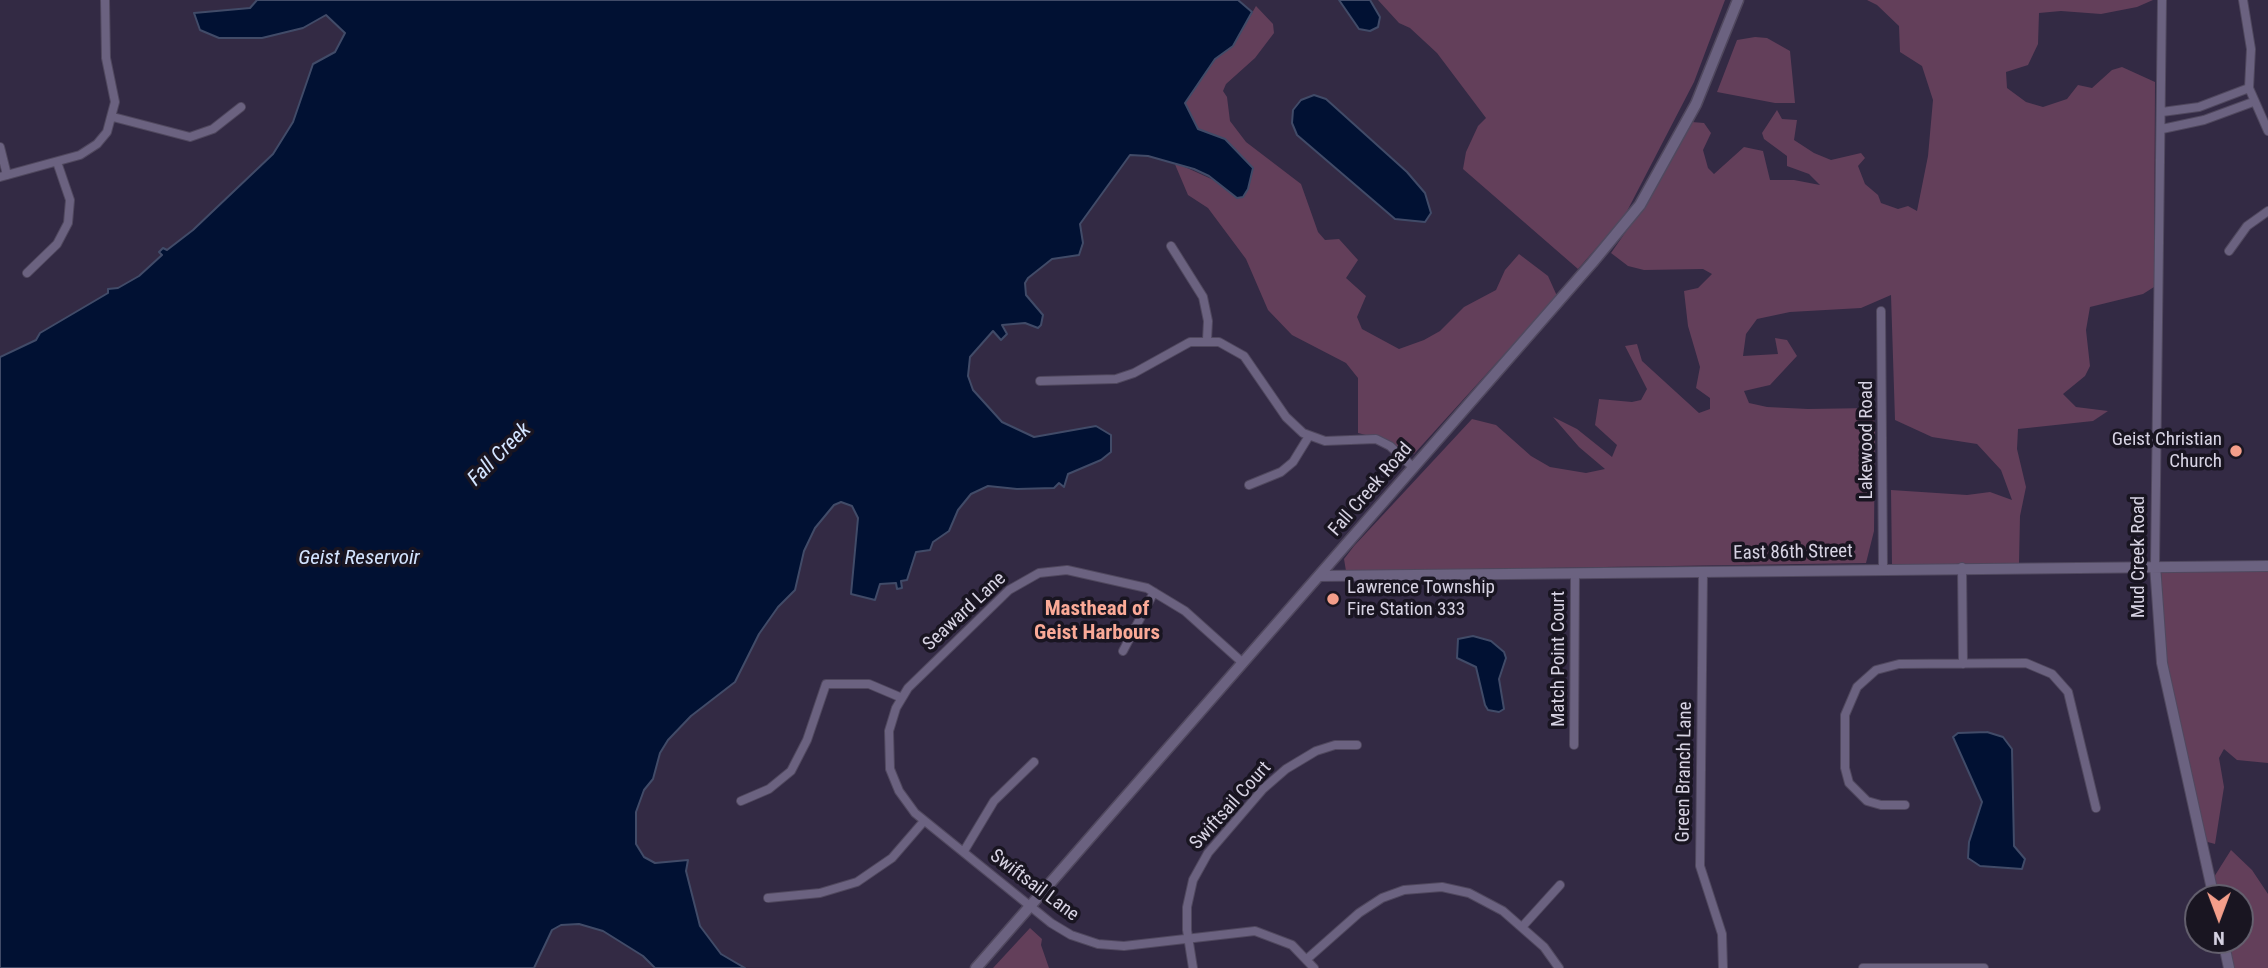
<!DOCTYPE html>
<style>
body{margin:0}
#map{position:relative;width:2268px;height:968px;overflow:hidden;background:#332a44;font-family:"Roboto Condensed",sans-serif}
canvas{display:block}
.north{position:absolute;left:2184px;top:884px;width:70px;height:70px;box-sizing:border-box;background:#191521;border:2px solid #65616f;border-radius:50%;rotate:180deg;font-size:19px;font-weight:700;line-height:28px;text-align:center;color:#d7d3e3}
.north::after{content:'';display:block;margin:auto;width:24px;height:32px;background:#f49e8a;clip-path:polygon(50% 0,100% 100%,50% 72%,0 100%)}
</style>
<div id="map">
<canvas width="2268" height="968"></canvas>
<div class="north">N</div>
</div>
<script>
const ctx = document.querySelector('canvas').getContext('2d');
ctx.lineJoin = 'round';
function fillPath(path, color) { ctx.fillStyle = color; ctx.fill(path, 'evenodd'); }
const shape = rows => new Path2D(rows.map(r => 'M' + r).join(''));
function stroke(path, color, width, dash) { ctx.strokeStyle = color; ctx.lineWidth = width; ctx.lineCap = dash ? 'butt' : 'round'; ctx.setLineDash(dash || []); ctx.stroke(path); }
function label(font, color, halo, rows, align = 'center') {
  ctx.font = font + ' "Roboto Condensed",sans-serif'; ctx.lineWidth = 7; ctx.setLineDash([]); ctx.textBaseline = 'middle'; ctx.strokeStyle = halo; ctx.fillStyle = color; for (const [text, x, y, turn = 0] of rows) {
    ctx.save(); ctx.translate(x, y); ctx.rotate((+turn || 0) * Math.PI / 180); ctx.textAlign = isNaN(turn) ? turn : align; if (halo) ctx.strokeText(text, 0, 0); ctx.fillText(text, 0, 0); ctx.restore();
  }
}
fillPath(shape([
 [1378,0,1725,0,1694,82,1625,215,1578,269,1463,169,1466,152,1478,126,1486,118,1437,53,1410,28,1399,23],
 [1867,0,2153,0,2137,7,2101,14,2061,11,2039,13,2038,44,2028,65,2006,72,2007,88,2026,102,2043,107,2067,99,2078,85,2092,88,2112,70,2122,67,2155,82,2154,287,2143,294,2090,307,2086,330,2090,366,2085,376,2063,394,2076,407,2108,411,2093,421,2018,429,2017,449,2026,487,2020,516,2019,563,1892,565,1891,490,1967,495,1990,492,2012,500,2001,470,1977,444,1932,437,1895,420,1891,295,1861,308,1790,312,1757,319,1746,334,1743,356,1778,354,1775,338,1787,340,1797,356,1770,385,1744,391,1749,403,1767,407,1808,409,1871,408,1875,425,1874,531,1866,563,1346,571,1344,559,1354,546,1472,419,1496,425,1531,456,1550,467,1586,473,1605,469,1579,447,1553,417,1577,429,1612,457,1617,445,1595,425,1599,399,1632,402,1641,400,1647,389,1625,346,1637,344,1642,361,1699,413,1710,409,1710,398,1696,388,1700,367,1688,326,1684,291,1698,288,1712,274,1703,269,1644,270,1628,266,1611,253,1650,197,1692,122,1704,123,1711,133,1703,150,1708,168,1714,174,1744,147,1763,151,1770,180,1794,180,1820,185,1809,174,1787,166,1787,156,1764,139,1762,133,1777,110,1782,119,1797,120,1794,140,1814,153,1831,160,1861,153,1865,158,1858,166,1865,184,1878,195,1881,203,1898,209,1908,206,1917,211,1928,156,1933,100,1922,66,1900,52,1899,26,1877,5],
 [1256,6,1273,24,1274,33,1255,58,1226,84,1223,91,1227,97,1230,121,1246,142,1301,184,1318,232,1325,240,1339,239,1358,260,1346,278,1366,296,1357,317,1362,329,1399,349,1424,340,1440,331,1464,307,1496,290,1505,270,1519,254,1548,276,1557,296,1414,454,1378,438,1358,433,1358,378,1346,363,1292,335,1268,310,1246,259,1208,208,1188,195,1174,162,1218,182,1225,139,1198,129,1185,103,1215,59,1233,46],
 [1755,37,1767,38,1790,51,1795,103,1775,103,1717,92,1737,40],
 [2161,571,2268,571,2268,763,2237,760,2224,749,2219,758,2224,787,2215,844,2204,841,2167,668],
 [2231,850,2252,870,2268,894,2268,968,2234,968,2229,940,2240,940,2240,898,2219,898,2214,877],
 [1030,928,1042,939,1041,945,1049,968,993,968]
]), '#633f5a');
const water = shape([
 [257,0,1238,0,1252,12,1233,46,1215,59,1185,103,1198,129,1225,139,1253,168,1248,189,1243,197,1237,198,1209,176,1194,169,1148,156,1130,155,1080,224,1083,243,1079,255,1052,259,1028,278,1025,283,1026,295,1043,315,1041,325,1038,328,1025,323,1002,325,1007,334,1001,340,993,331,970,357,968,376,973,390,1002,422,1034,437,1096,426,1111,435,1111,452,1101,460,1068,474,1064,487,1059,483,1054,488,1017,489,988,486,971,494,958,510,949,531,933,542,930,550,916,552,907,580,901,581,902,588,897,589,896,583,880,584,875,600,851,594,858,518,852,506,841,502,834,505,815,528,804,551,795,590,778,607,759,634,735,682,691,716,668,740,660,753,653,779,644,790,636,812,636,844,644,857,655,863,688,860,686,871,700,926,721,954,745,968,655,968,643,956,603,931,579,924,561,925,552,930,534,968,0,968,0,357,36,340,40,333,108,293,108,289,118,288,139,276,162,255,159,252,163,248,167,250,193,230,273,154,293,122,313,64,335,52,345,33,326,15,303,28,262,38,219,38,200,30,194,13,250,8,257,0],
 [1339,0,1370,0,1380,17,1378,27,1370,31,1359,29,1339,0],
 [1314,95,1326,99,1407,172,1425,193,1431,213,1425,222,1395,219,1297,135,1292,123,1293,110,1301,100,1314,95],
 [1473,636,1491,641,1504,652,1506,658,1499,679,1504,709,1499,712,1488,710,1485,705,1476,667,1457,658,1458,639,1473,636],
 [1987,732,2003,737,2012,749,2014,846,2025,859,2022,869,1980,866,1968,858,1969,842,1982,802,1953,737,1958,733,1987,732]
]);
fillPath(water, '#011133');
stroke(water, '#414b68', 2);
const minor = shape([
 [2243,0,2251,49,2249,88,2268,131],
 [2162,112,2199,107,2249,88],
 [113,117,190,137,213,129,241,107],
 [2162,129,2204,120,2253,102],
 [0,147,7,175],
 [0,177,80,155,97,144,107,132,115,102,106,58,105,0],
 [1171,246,1203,297,1208,321,1207,340],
 [2229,251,2247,226,2268,211],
 [27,273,57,244,68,223,70,200,57,162],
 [1881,311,1883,569],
 [1040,381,1116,379,1134,373,1190,342,1219,342,1244,356,1286,417,1303,433,1325,441,1376,439,1390,446,1414,468],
 [1249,485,1281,472,1293,462,1309,436],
 [2155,565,2162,0],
 [1962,567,1963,664],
 [1703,572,1700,866,1722,934,1723,968],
 [1123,651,1154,592],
 [1243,663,1185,611,1147,588,1067,570,1039,573,1009,590,908,688,896,708,889,731,890,769,899,791,915,813,1051,923,1071,935,1098,944,1124,946,1255,931,1292,945,1314,968],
 [1574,745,1575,574],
 [741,801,769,789,791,771,807,740,826,684,869,684,902,698],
 [1905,805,1881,805,1867,801,1849,783,1845,768,1845,715,1857,687,1876,670,1899,664,2026,663,2052,674,2068,692,2096,808],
 [964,851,994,801,1034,762],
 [768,898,820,893,857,882,892,858,924,821],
 [1522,927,1560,885],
 [1307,959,1359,913,1382,898,1404,890,1442,887,1469,893,1503,911,1544,947,1559,968],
 [1193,968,1187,930,1187,907,1193,880,1208,853,1263,789,1286,769,1316,751,1335,745,1357,745],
 [1863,968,1984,968]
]);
const tertiary = shape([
 [2155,565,2162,663,2214,898],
 [1319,576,2268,566],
 [2223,940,2229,968]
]);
const secondary = shape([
 [976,968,1592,263,1640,205,1696,104,1738,0]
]);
stroke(minor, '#50485e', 10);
stroke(tertiary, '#50485e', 12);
stroke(secondary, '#50485e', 13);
stroke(minor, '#6b6280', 8);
stroke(tertiary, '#6b6280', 10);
stroke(secondary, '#6b6280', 10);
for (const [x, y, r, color] of [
 [2236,451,7,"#f49e8a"],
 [1333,599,7,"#f49e8a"]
]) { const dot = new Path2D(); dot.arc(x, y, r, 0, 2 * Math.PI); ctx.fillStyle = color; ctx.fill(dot); stroke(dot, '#191521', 2.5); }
label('19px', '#d7d3e3', '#191521', [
 ["Lakewood Road",1867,440,-90],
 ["Fall Creek Road",1371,490,-49],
 ["East 86th Street",1793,553,-1],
 ["Mud Creek Road",2139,557,-90],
 ["Seaward Lane",965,612,-43],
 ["Match Point Court",1559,659,-90],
 ["Green Branch Lane",1685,772,-89],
 ["Swiftsail Court",1231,806,-48],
 ["Swiftsail Lane",1034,886,37]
]);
label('19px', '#d7d3e3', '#191521', [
 ["Geist Christian",2222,440],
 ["Church",2222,462],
 ["Lawrence Township",1347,588,"left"],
 ["Fire Station 333",1347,610,"left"]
], 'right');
label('italic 21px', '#d3e4ff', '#191521', [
 ["Fall Creek",500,455,-45],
 ["Geist Reservoir",359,559]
]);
label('bold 21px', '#fbaa97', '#191521', [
 ["Masthead of",1097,610],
 ["Geist Harbours",1097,634]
]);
</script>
